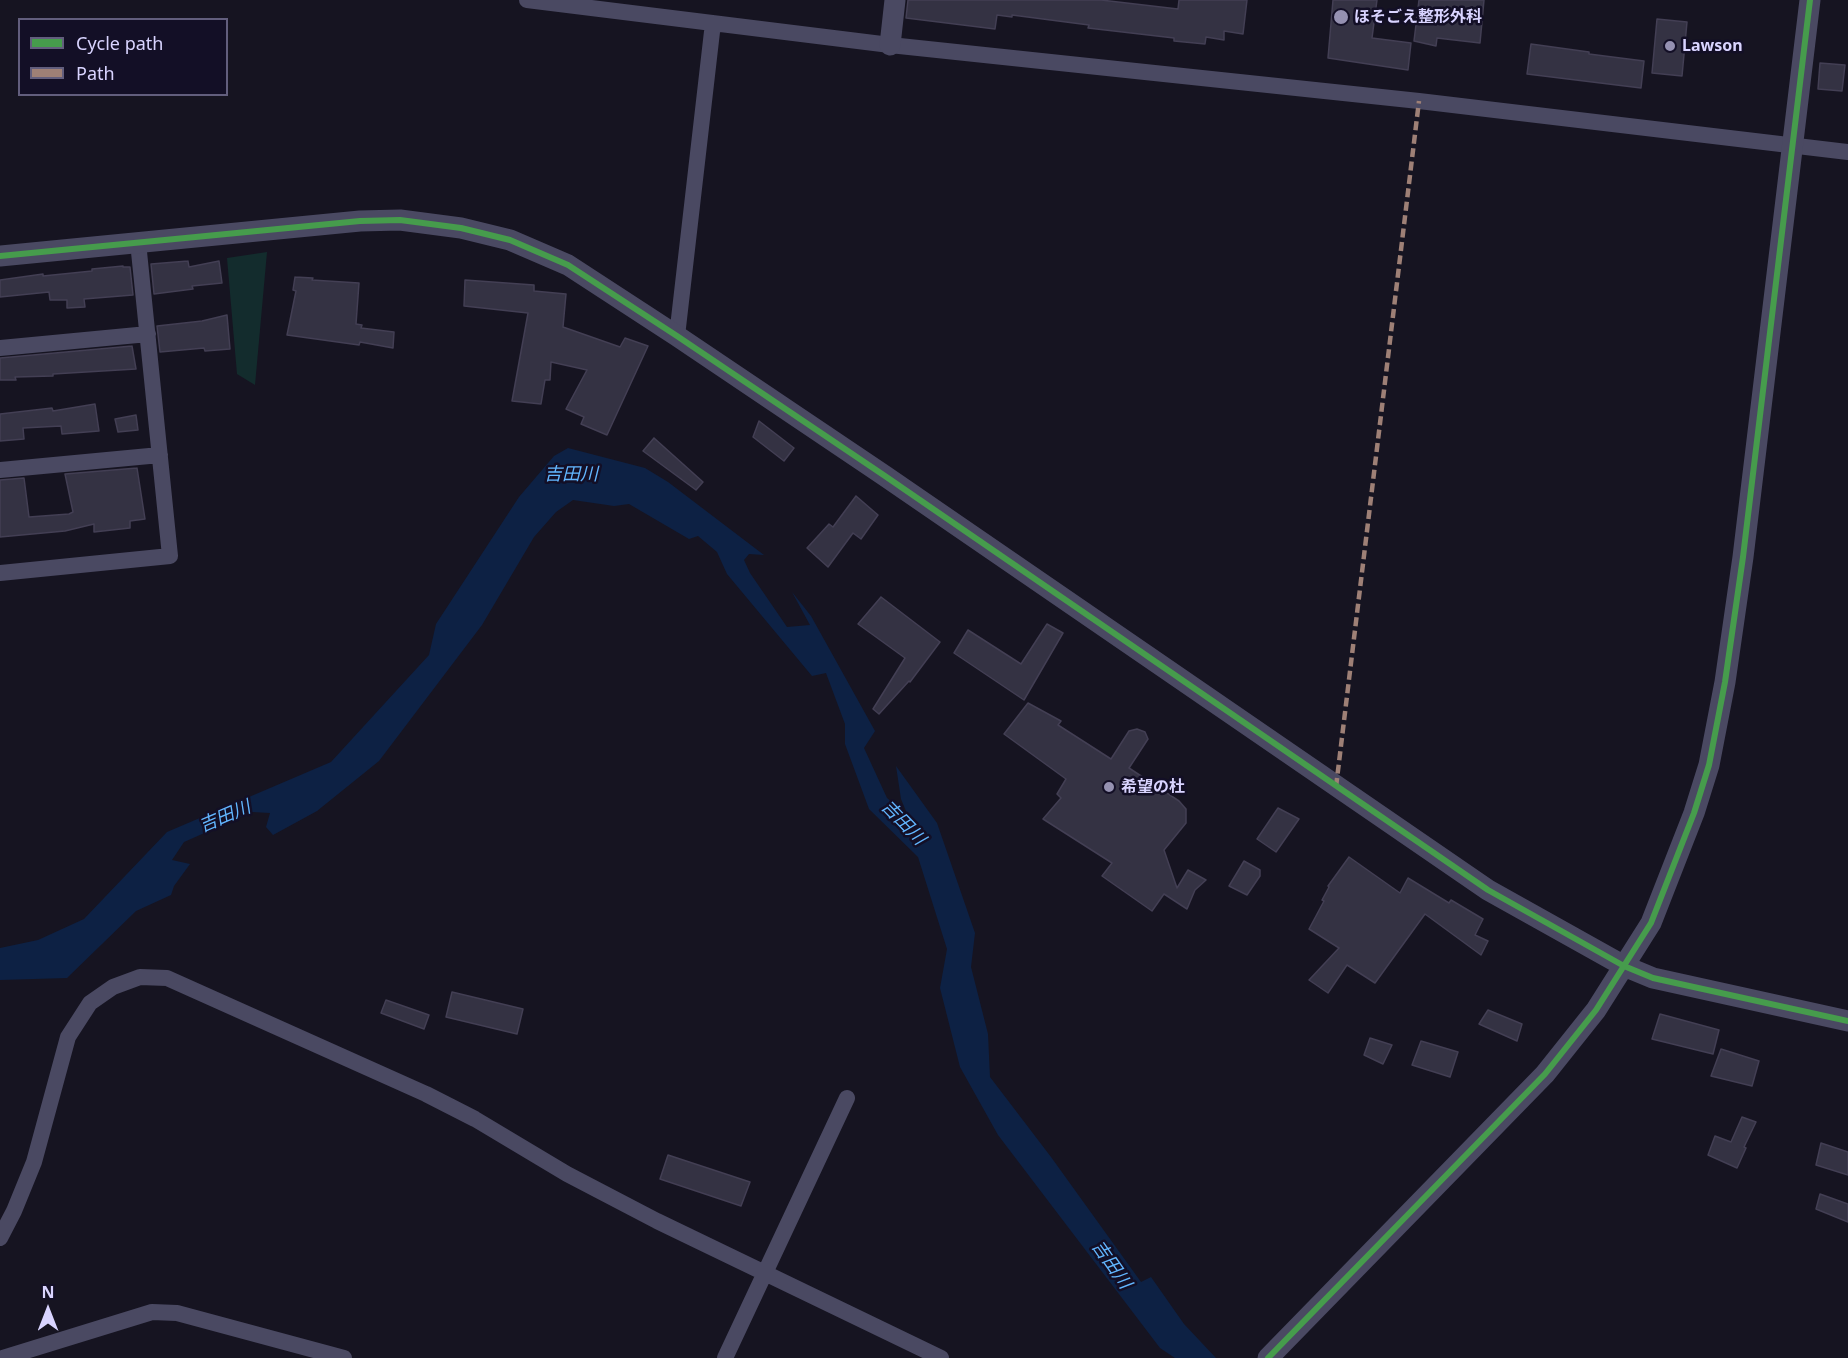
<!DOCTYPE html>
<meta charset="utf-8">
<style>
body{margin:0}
#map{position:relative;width:1848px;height:1358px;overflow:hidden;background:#161421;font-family:"Noto Sans",sans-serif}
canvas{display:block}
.legend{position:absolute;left:18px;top:18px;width:210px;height:78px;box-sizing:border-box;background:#130f26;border:2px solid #625e7d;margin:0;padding:8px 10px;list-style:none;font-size:18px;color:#d9d4ff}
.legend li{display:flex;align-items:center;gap:12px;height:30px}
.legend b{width:30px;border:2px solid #625e7d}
.north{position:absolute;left:18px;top:1280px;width:60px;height:60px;-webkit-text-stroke:4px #130f26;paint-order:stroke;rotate:0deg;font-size:16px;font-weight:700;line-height:24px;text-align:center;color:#d9d4ff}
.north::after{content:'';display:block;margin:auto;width:21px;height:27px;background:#d9d4ff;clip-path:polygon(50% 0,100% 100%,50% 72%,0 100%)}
</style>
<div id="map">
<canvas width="1848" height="1358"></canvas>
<ul class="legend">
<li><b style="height:8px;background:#469c4c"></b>Cycle path</li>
<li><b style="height:8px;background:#9e8076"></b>Path</li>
</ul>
<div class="north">N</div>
</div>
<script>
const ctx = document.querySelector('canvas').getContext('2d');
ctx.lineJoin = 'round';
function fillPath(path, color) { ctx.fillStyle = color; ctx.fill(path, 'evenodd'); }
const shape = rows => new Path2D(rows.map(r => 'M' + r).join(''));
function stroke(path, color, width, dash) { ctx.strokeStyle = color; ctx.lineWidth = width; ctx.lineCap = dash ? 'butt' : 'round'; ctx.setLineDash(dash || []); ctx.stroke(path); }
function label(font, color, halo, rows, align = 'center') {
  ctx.font = font + ' "Noto Sans","Noto Sans JP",sans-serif'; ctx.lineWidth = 5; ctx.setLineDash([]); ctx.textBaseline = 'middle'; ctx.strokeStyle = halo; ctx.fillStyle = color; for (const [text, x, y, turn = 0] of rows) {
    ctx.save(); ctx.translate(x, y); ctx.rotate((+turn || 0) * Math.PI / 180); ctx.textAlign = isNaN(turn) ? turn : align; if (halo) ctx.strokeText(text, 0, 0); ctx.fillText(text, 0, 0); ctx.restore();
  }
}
fillPath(shape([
 [267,252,255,385,237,374,227,258]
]), '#132c2d');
fillPath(shape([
 [568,448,645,468,668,482,764,555,749,554,744,560,750,573,787,627,810,625,792,592,811,616,875,731,864,748,887,798,908,816,901,799,896,766,937,823,975,933,971,967,988,1034,990,1077,1051,1157,1141,1282,1151,1277,1184,1324,1216,1358,1175,1358,1160,1348,998,1135,960,1067,940,988,947,949,918,857,869,809,845,744,845,724,826,673,812,676,727,574,717,552,698,536,689,539,629,504,614,506,573,500,556,512,534,537,482,625,379,761,317,811,273,835,266,827,270,813,252,812,184,842,172,860,190,864,174,886,171,895,136,911,67,978,0,980,0,948,38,940,84,919,167,832,331,762,429,655,436,624,519,497,554,456]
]), '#0d2144');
const building = shape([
 [908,0,1101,0,1178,9,1179,0,1247,0,1243,34,1224,31,1224,40,1206,37,1205,44,1174,41,1174,38,1088,28,1089,25,1012,15,1012,17,997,15,995,29,906,18,908,0],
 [1333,0,1377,0,1372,38,1411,43,1408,70,1328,58,1333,0],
 [1419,0,1484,0,1480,43,1437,38,1436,46,1414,41,1419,0],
 [1657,19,1687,22,1682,76,1652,73,1657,19],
 [1531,44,1589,52,1589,54,1644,61,1641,88,1527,74,1531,44],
 [1820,63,1845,65,1842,91,1818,89,1820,63],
 [188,261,189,267,219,261,222,283,192,286,193,289,154,294,151,264,188,261],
 [123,266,123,267,130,267,133,295,84,299,85,307,67,308,67,300,50,300,49,292,0,297,0,280,43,274,43,276,92,271,92,269,123,266],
 [295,277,313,278,312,280,359,283,356,324,362,325,361,328,394,332,393,348,360,342,359,345,287,335,296,291,293,290,295,277],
 [465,280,534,285,534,291,566,294,563,327,620,347,625,338,648,346,607,435,581,424,584,417,566,409,587,370,551,362,550,380,545,380,541,404,512,401,528,313,464,306,465,280],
 [227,315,230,349,205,351,204,348,160,352,157,326,202,321,227,315],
 [132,346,136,369,53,374,53,376,15,377,16,380,0,380,0,358,132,346],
 [95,404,99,431,62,434,61,426,23,428,24,439,0,441,0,414,52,408,53,411,95,404],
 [136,415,138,430,118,432,115,419,136,415],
 [759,421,794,448,784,461,753,437,759,421],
 [654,438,703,482,696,490,643,451,654,438],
 [137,468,145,519,130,521,130,528,94,532,94,524,65,531,0,537,0,480,24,478,29,517,69,514,73,512,65,474,137,468],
 [856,496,878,515,861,539,853,533,828,567,807,548,829,524,833,527,856,496],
 [881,597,940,642,910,682,909,681,879,714,873,709,905,658,858,624,881,597],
 [1047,624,1063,633,1024,700,954,653,968,630,1021,664,1047,624],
 [1028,703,1061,721,1058,725,1111,759,1129,731,1137,729,1145,732,1148,739,1129,768,1179,801,1186,809,1186,823,1164,850,1177,888,1188,870,1206,880,1195,890,1187,909,1164,894,1152,911,1102,876,1112,863,1043,819,1061,798,1057,794,1066,779,1004,734,1028,703],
 [1278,808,1299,819,1276,852,1257,839,1278,808],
 [1349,857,1400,893,1408,878,1449,903,1451,900,1483,919,1475,935,1488,941,1481,955,1425,914,1375,983,1347,965,1328,993,1309,980,1339,948,1309,929,1324,901,1322,900,1329,887,1328,886,1349,857],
 [1244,861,1260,870,1260,876,1247,895,1229,886,1244,861],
 [452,992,523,1009,517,1034,446,1017,452,992],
 [386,1000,429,1015,424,1029,381,1013,386,1000],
 [1488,1010,1522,1024,1517,1041,1479,1024,1488,1010],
 [1660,1014,1719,1030,1713,1054,1652,1039,1660,1014],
 [1370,1038,1392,1045,1383,1064,1364,1055,1370,1038],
 [1421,1041,1458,1052,1450,1077,1412,1065,1421,1041],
 [1721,1049,1759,1061,1752,1086,1711,1076,1721,1049],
 [1742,1117,1756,1122,1744,1147,1746,1148,1737,1168,1708,1155,1715,1136,1731,1142,1742,1117],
 [1821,1143,1848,1152,1848,1175,1816,1165,1821,1143],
 [668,1155,750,1182,741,1206,660,1179,668,1155],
 [1820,1194,1848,1204,1848,1222,1816,1209,1820,1194]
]);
fillPath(building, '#343243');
stroke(building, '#433f54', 1.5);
stroke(shape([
 [527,0,890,45,1419,101,1848,152],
 [677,336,713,23],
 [0,348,148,334],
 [0,470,160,455],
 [0,573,170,556,138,242],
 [0,1238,14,1211,34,1162,68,1037,90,1003,113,987,140,977,167,978,426,1094,475,1119,567,1174,657,1221,941,1358],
 [3,1358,152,1312,177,1313,344,1358],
 [725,1358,847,1098]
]), '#4a4962', 16);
stroke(shape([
 [890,45,895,0],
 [0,256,360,221,400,220,461,228,510,240,568,265,677,336,885,476,1488,890,1624,966,1653,978,1848,1021],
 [1268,1358,1545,1074,1596,1010,1651,923,1694,813,1709,765,1725,682,1743,557,1810,0]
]), '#4a4962', 21);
stroke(shape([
 [1336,787,1419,101]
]), '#9e8076', 4.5, [9, 4.5]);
stroke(shape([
 [0,256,360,221,400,220,461,228,510,240,568,265,677,336,885,476,1488,890,1624,966,1653,978,1848,1021],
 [1268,1358,1545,1074,1596,1010,1651,923,1694,813,1709,765,1725,682,1743,557,1810,0]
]), '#469c4c', 6);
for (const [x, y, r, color] of [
 [1341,17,8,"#9591b1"],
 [1670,46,6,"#9591b1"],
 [1109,787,6,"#9591b1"]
]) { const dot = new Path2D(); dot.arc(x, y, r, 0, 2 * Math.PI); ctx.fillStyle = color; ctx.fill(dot); stroke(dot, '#130f26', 2); }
label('bold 16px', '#d9d4ff', '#130f26', [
 ["ほそごえ整形外科",1354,17],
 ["Lawson",1682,46],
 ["希望の杜",1121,787]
], 'left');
label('italic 18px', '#62b6ff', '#130f26', [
 ["吉田川",571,475],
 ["吉田川",225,817,-23],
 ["吉田川",903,823,46],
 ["吉田川",1111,1265,55]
]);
</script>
